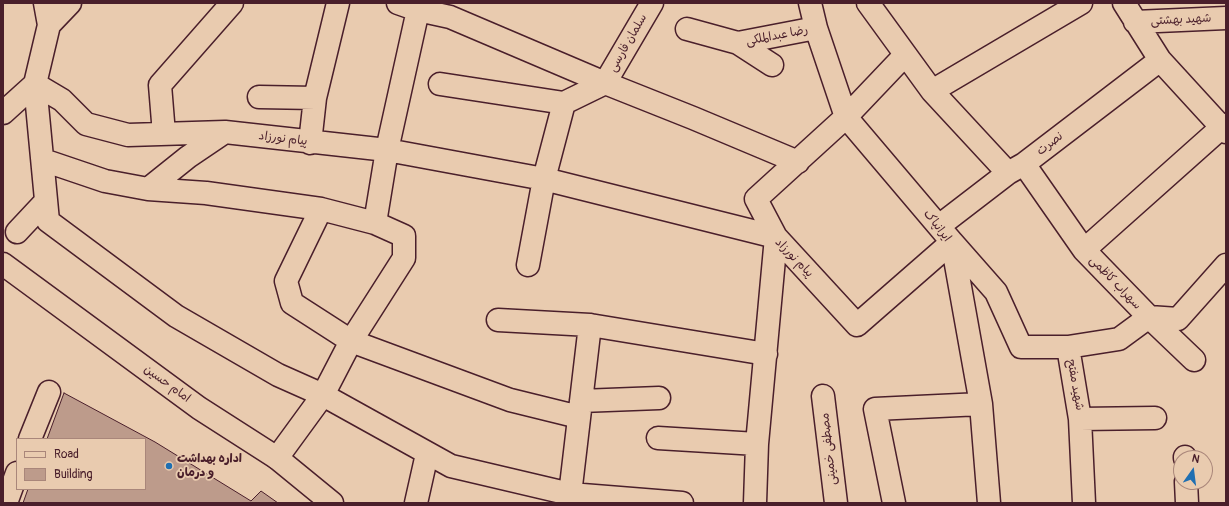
<!DOCTYPE html>
<meta charset="utf-8">
<style>
body{margin:0}
#map{position:relative;width:1229px;height:506px;overflow:hidden;background:#e9cbaf;font-family:Pangolin,sans-serif}
canvas{display:block}
.frame{position:absolute;inset:0;border:4px solid #4a1f2b;pointer-events:none}
.legend{position:absolute;left:16px;top:438px;width:130px;height:52px;box-sizing:border-box;background:#e9cbaf;border:1px solid #a9867a;margin:0;padding:5px 7px;list-style:none;font-size:12px;color:#4a1f2b}
.legend li{display:flex;align-items:center;gap:8px;height:20px}
.legend b{width:20px;border:1px solid #a9867a}
.north{position:absolute;left:1173px;top:450px;width:40px;height:40px;box-sizing:border-box;background:#e9cbaf;border:1px solid #a9867a;border-radius:50%;rotate:14deg;font-size:11px;font-weight:700;line-height:16px;text-align:center;color:#4a1f2b}
.north::after{content:'';display:block;margin:auto;width:14px;height:18px;background:#1f6fb2;clip-path:polygon(50% 0,100% 100%,50% 72%,0 100%)}
</style>
<div id="map">
<canvas width="1229" height="506"></canvas>
<div class="frame"></div>
<ul class="legend">
<li><b style="height:5px;background:#e9cbaf"></b>Road</li>
<li><b style="height:11px;background:#bd9b8b"></b>Building</li>
</ul>
<div class="north">N</div>
</div>
<script>
const ctx = document.querySelector('canvas').getContext('2d');
ctx.lineJoin = 'round';
function fillPath(path, color) { ctx.fillStyle = color; ctx.fill(path, 'evenodd'); }
const shape = rows => new Path2D(rows.map(r => 'M' + r).join(''));
function stroke(path, color, width, dash) { ctx.strokeStyle = color; ctx.lineWidth = width; ctx.lineCap = dash ? 'butt' : 'round'; ctx.setLineDash(dash || []); ctx.stroke(path); }
function label(font, color, halo, rows, align = 'center') {
  ctx.font = font + ' Pangolin,"Playpen Sans Arabic",sans-serif'; ctx.lineWidth = 3.5; ctx.setLineDash([]); ctx.textBaseline = 'middle'; ctx.strokeStyle = halo; ctx.fillStyle = color; for (const [text, x, y, turn = 0] of rows) {
    ctx.save(); ctx.translate(x, y); ctx.rotate((+turn || 0) * Math.PI / 180); ctx.textAlign = isNaN(turn) ? turn : align; if (halo) ctx.strokeText(text, 0, 0); ctx.fillText(text, 0, 0); ctx.restore();
  }
}
const building = shape([
 [64,393,155,442,251,501,261,491,278,503,23,503,28,489,145,489,145,439,47,439,64,393]
]);
fillPath(building, '#bd9b8b');
stroke(building, '#4a1f2b', 1);
const minor = shape([
 [45,3,49,25,35,84,48,221,176,316,278,375,323,395,451,466,570,494,682,503],
 [398,3,418,10,450,17,605,83,693,118,798,162],
 [810,3,816,28,846,117,952,242,981,404,989,503],
 [868,3,932,91,1008,173],
 [1124,3,1160,60,1226,132],
 [1135,22,1226,18],
 [49,25,70,3],
 [687,29,738,43,772,65],
 [738,43,816,28],
 [440,84,564,103],
 [932,91,1081,3],
 [259,97,315,98],
 [3,113,35,84,62,100,86,124,128,135,225,132,387,150,544,179,776,237,857,325,952,242,996,292,1021,347,1068,347],
 [164,134,160,85,232,3],
 [310,143,315,98,338,3],
 [43,160,105,181,148,189,206,193,321,209,375,223,404,236,404,258,351,341,323,395,277,458],
 [1024,164,1084,250,1149,317,1178,319,1226,265],
 [148,189,188,157,225,132],
 [321,209,286,281,292,303,351,341,510,400,579,417],
 [375,223,387,150,418,10,422,3],
 [939,226,1008,173,1024,164,1160,60],
 [17,232,46,201],
 [1084,250,1222,127,1226,125],
 [528,265,544,179,564,103,605,83,652,3],
 [498,320,590,325,766,354],
 [823,396,836,503],
 [581,401,659,398],
 [1080,419,1155,418],
 [658,438,757,444],
 [30,439,49,392],
 [1185,457,1185,458],
 [1186,482,1187,503],
 [6,503,17,473],
 [416,503,427,454],
 [569,503,590,325],
 [755,503,757,444,776,237,756,199,846,117,905,55],
 [894,503,875,409,981,404],
 [1084,503,1080,419,1068,347,1119,339,1149,317,1194,360]
]);
const major = shape([
 [3,264,199,408,277,458,332,503]
]);
stroke(minor, '#4a1f2b', 25);
stroke(major, '#4a1f2b', 25);
stroke(minor, '#e9cbaf', 22);
stroke(major, '#e9cbaf', 22);
for (const [x, y, r, color] of [
 [169,466,4,"#1f6fb2"]
]) { const dot = new Path2D(); dot.arc(x, y, r, 0, 2 * Math.PI); ctx.fillStyle = color; ctx.fill(dot); stroke(dot, '#e9cbaf', 1.5); }
label('12px', '#4a1f2b', '#e9cbaf', [
 ["شهید بهشتی",1181,20,-3],
 ["رضا عبدالملکی",777,36,-11],
 ["سلمان فارسی",628,43,-60],
 ["پیام نورزاد",283,139,7],
 ["نصرت",1050,144,-38],
 ["ایرانپاک",937,226,52],
 ["پیام نورزاد",794,258,46],
 ["سهراب کاظمی",1115,283,46],
 ["امام حسین",167,384,36],
 ["شهید مفتح",1075,385,80],
 ["مصطفی خمینی",829,449,-96]
]);
label('bold 12px', '#4a1f2b', '#e9cbaf', [
 ["اداره بهداشت",177,459],
 ["و درمان",177,473]
], 'left');
</script>
